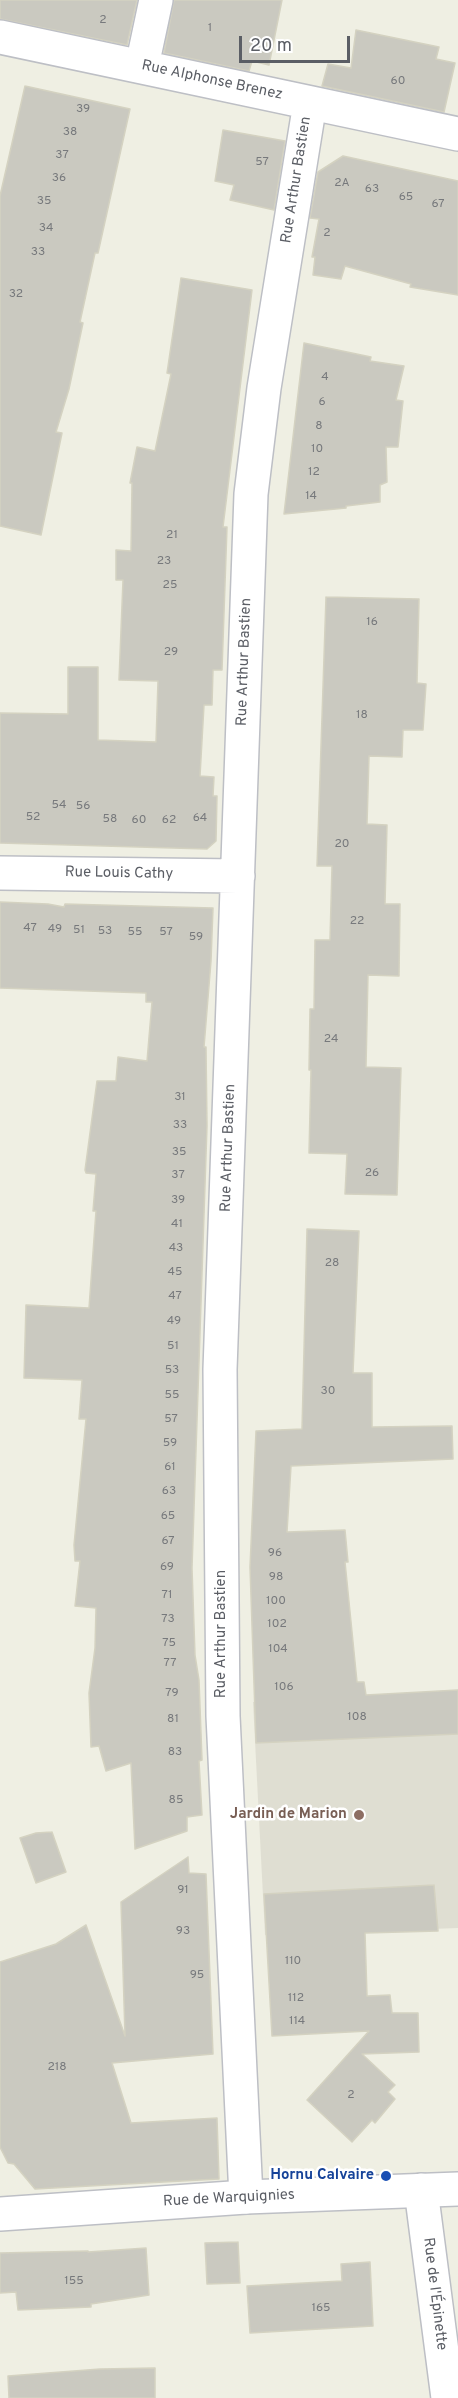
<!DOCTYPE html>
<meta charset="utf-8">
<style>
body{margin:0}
#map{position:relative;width:458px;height:2398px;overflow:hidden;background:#efefe3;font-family:Overpass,sans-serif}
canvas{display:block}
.scale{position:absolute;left:239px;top:36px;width:111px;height:27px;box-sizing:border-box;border:3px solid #5b5e65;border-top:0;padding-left:8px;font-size:18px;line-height:21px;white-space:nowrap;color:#5b5e65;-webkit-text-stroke:4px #fff;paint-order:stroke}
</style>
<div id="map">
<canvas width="458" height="2398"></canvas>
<div class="scale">20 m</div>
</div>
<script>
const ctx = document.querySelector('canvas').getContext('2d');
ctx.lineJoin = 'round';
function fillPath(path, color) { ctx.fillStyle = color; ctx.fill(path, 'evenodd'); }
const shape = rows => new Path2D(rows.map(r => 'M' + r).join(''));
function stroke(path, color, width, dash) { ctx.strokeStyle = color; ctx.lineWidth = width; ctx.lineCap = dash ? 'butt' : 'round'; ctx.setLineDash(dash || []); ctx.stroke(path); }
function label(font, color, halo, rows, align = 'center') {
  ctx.font = font + ' Overpass,sans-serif'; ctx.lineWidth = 5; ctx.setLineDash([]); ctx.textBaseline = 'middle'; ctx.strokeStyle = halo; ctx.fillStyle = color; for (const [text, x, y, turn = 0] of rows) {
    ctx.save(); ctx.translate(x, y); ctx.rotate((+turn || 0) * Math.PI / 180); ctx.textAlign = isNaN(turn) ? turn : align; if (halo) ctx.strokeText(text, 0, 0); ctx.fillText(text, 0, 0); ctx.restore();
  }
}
fillPath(shape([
 [458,1692,458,1928,265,1935,253,1702]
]), '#dfded2');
const building = shape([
 [0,0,137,0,127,45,0,19,0,0],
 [174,0,282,0,269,65,252,61,249,71,164,53,174,0],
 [356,30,439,47,436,59,455,63,444,112,322,86,328,64,351,68,356,30],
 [25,86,130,109,98,253,95,253,80,322,83,323,69,389,56,432,62,433,41,535,0,526,0,196,25,86],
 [223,130,285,141,274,210,230,200,234,185,215,181,223,130],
 [343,156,458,181,458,295,410,287,411,284,345,266,341,279,313,275,315,257,312,257,319,219,310,218,318,172,343,156],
 [181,278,252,290,223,527,227,527,222,670,213,670,212,705,204,705,200,776,214,777,213,796,217,796,216,841,207,849,0,843,0,713,68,714,68,667,98,667,98,740,156,742,158,681,119,680,123,580,116,580,116,550,131,551,132,483,130,483,137,447,155,451,171,374,167,373,181,278],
 [304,343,371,357,370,361,404,366,396,400,403,401,398,447,386,447,387,482,380,485,380,502,346,506,346,508,284,514,304,343],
 [326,597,419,599,417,683,426,684,423,730,403,730,402,757,369,756,367,824,387,825,385,904,400,904,399,976,368,975,366,1067,401,1068,397,1195,345,1194,347,1154,309,1153,311,1070,309,1070,310,1009,314,1009,315,940,330,940,332,866,317,866,326,597],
 [0,902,48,904,64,907,65,904,213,908,211,961,204,1047,206,1047,207,1126,192,1568,195,1655,199,1680,202,1760,199,1761,202,1815,187,1817,187,1831,135,1849,131,1763,106,1771,99,1746,91,1747,89,1693,95,1648,96,1608,75,1606,80,1561,75,1561,74,1545,86,1419,79,1419,82,1380,24,1378,26,1305,89,1308,96,1211,93,1211,96,1174,86,1173,85,1170,97,1081,116,1081,118,1057,147,1061,152,1002,146,1002,146,993,0,988,0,902],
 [307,1229,359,1231,353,1373,372,1373,372,1427,452,1426,453,1459,291,1466,287,1532,345,1530,348,1562,345,1562,357,1682,364,1682,366,1695,458,1690,458,1734,256,1743,250,1567,256,1431,302,1429,307,1229],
 [52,1832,66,1872,36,1883,20,1838,36,1833,52,1832],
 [188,1857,189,1873,206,1874,213,2054,112,2063,131,2123,217,2118,219,2179,35,2189,14,2164,8,2163,0,2147,0,1962,56,1944,86,1925,125,2036,121,1902,188,1857],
 [434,1885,438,1931,365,1933,367,1996,390,1995,392,2013,418,2013,419,2052,362,2054,395,2085,388,2092,395,2099,375,2123,372,2120,352,2142,307,2100,369,2031,272,2036,264,1894,434,1885],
 [238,2242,240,2283,207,2284,205,2243,238,2242],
 [146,2248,149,2295,91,2304,91,2307,18,2310,16,2292,0,2293,0,2253,88,2251,88,2252,146,2248],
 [370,2262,373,2326,250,2333,247,2286,342,2281,341,2264,370,2262],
 [155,2368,155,2398,9,2398,8,2376,100,2369,155,2368]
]);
fillPath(building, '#cac9c0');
stroke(building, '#d4d2c1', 1.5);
const minor = shape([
 [0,37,458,134],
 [142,66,156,0],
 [0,873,238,876],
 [421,2190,448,2398],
 [246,2197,223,1716,220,1369,251,494,264,388,310,103]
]);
const tertiary = shape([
 [0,2214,246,2197,458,2189]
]);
stroke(minor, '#bdbfc5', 36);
stroke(tertiary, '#bdbfc5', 36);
stroke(minor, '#fff', 33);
stroke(tertiary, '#fff', 33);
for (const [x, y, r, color] of [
 [359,1815,6,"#8d6e63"],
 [386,2176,6,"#1a4fb4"]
]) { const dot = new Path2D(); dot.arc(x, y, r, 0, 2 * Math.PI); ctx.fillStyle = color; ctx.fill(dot); stroke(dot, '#fff', 2); }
label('12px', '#77797c', null, [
 ["2",103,21],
 ["1",210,29],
 ["60",398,82],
 ["39",83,110],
 ["38",70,133],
 ["37",62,156],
 ["57",262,163],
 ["36",59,179],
 ["2A",342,184],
 ["63",372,190],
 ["65",406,198],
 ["35",44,202],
 ["67",438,205],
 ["34",46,229],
 ["2",327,234],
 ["33",38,253],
 ["32",16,295],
 ["4",325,378],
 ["6",322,403],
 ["8",319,427],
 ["10",317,450],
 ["12",314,473],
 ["14",311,497],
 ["21",172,536],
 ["23",164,562],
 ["25",170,586],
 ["16",372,623],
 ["29",171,653],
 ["18",362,716],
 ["54",59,806],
 ["56",83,807],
 ["52",33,818],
 ["64",200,819],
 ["58",110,820],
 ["60",139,821],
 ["62",169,821],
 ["20",342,845],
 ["22",357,922],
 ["47",30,929],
 ["49",55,930],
 ["51",79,931],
 ["53",105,932],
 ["55",135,933],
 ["57",166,933],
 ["59",196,938],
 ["24",331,1040],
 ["31",180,1098],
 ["33",180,1126],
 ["35",179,1153],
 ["26",372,1174],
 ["37",178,1176],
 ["39",178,1201],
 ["41",177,1225],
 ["43",176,1249],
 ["28",332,1264],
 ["45",175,1273],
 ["47",175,1297],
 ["49",174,1322],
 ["51",173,1347],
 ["53",172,1371],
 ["30",328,1392],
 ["55",172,1396],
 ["57",171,1420],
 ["59",170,1444],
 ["61",170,1468],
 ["63",169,1492],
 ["65",168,1517],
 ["67",168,1542],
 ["96",275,1554],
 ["69",167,1568],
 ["98",276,1578],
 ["71",167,1596],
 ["100",276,1602],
 ["73",168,1620],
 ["102",277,1625],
 ["75",169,1644],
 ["104",278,1650],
 ["77",170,1664],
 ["106",284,1688],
 ["79",172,1694],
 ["108",357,1718],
 ["81",173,1720],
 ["83",175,1753],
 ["85",176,1801],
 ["91",183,1891],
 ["93",183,1932],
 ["110",293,1962],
 ["95",197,1976],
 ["112",296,1999],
 ["114",297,2022],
 ["218",57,2068],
 ["2",351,2096],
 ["155",74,2282],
 ["165",321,2309]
]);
label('15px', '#5b5e65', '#fff', [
 ["Rue Alphonse Brenez",212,81,12],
 ["Rue Arthur Bastien",297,180,-81],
 ["Rue Arthur Bastien",245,662,-88],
 ["Rue Louis Cathy",119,874,1],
 ["Rue Arthur Bastien",229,1148,-88],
 ["Rue Arthur Bastien",222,1634,-90],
 ["Rue de Warquignies",229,2199,-3],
 ["Rue de l'Épinette",434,2294,83]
]);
label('bold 15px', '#785e54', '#fff', [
 ["Jardin de Marion",347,1815]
], 'right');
label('bold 15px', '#164399', '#fff', [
 ["Hornu Calvaire",374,2176]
], 'right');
</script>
